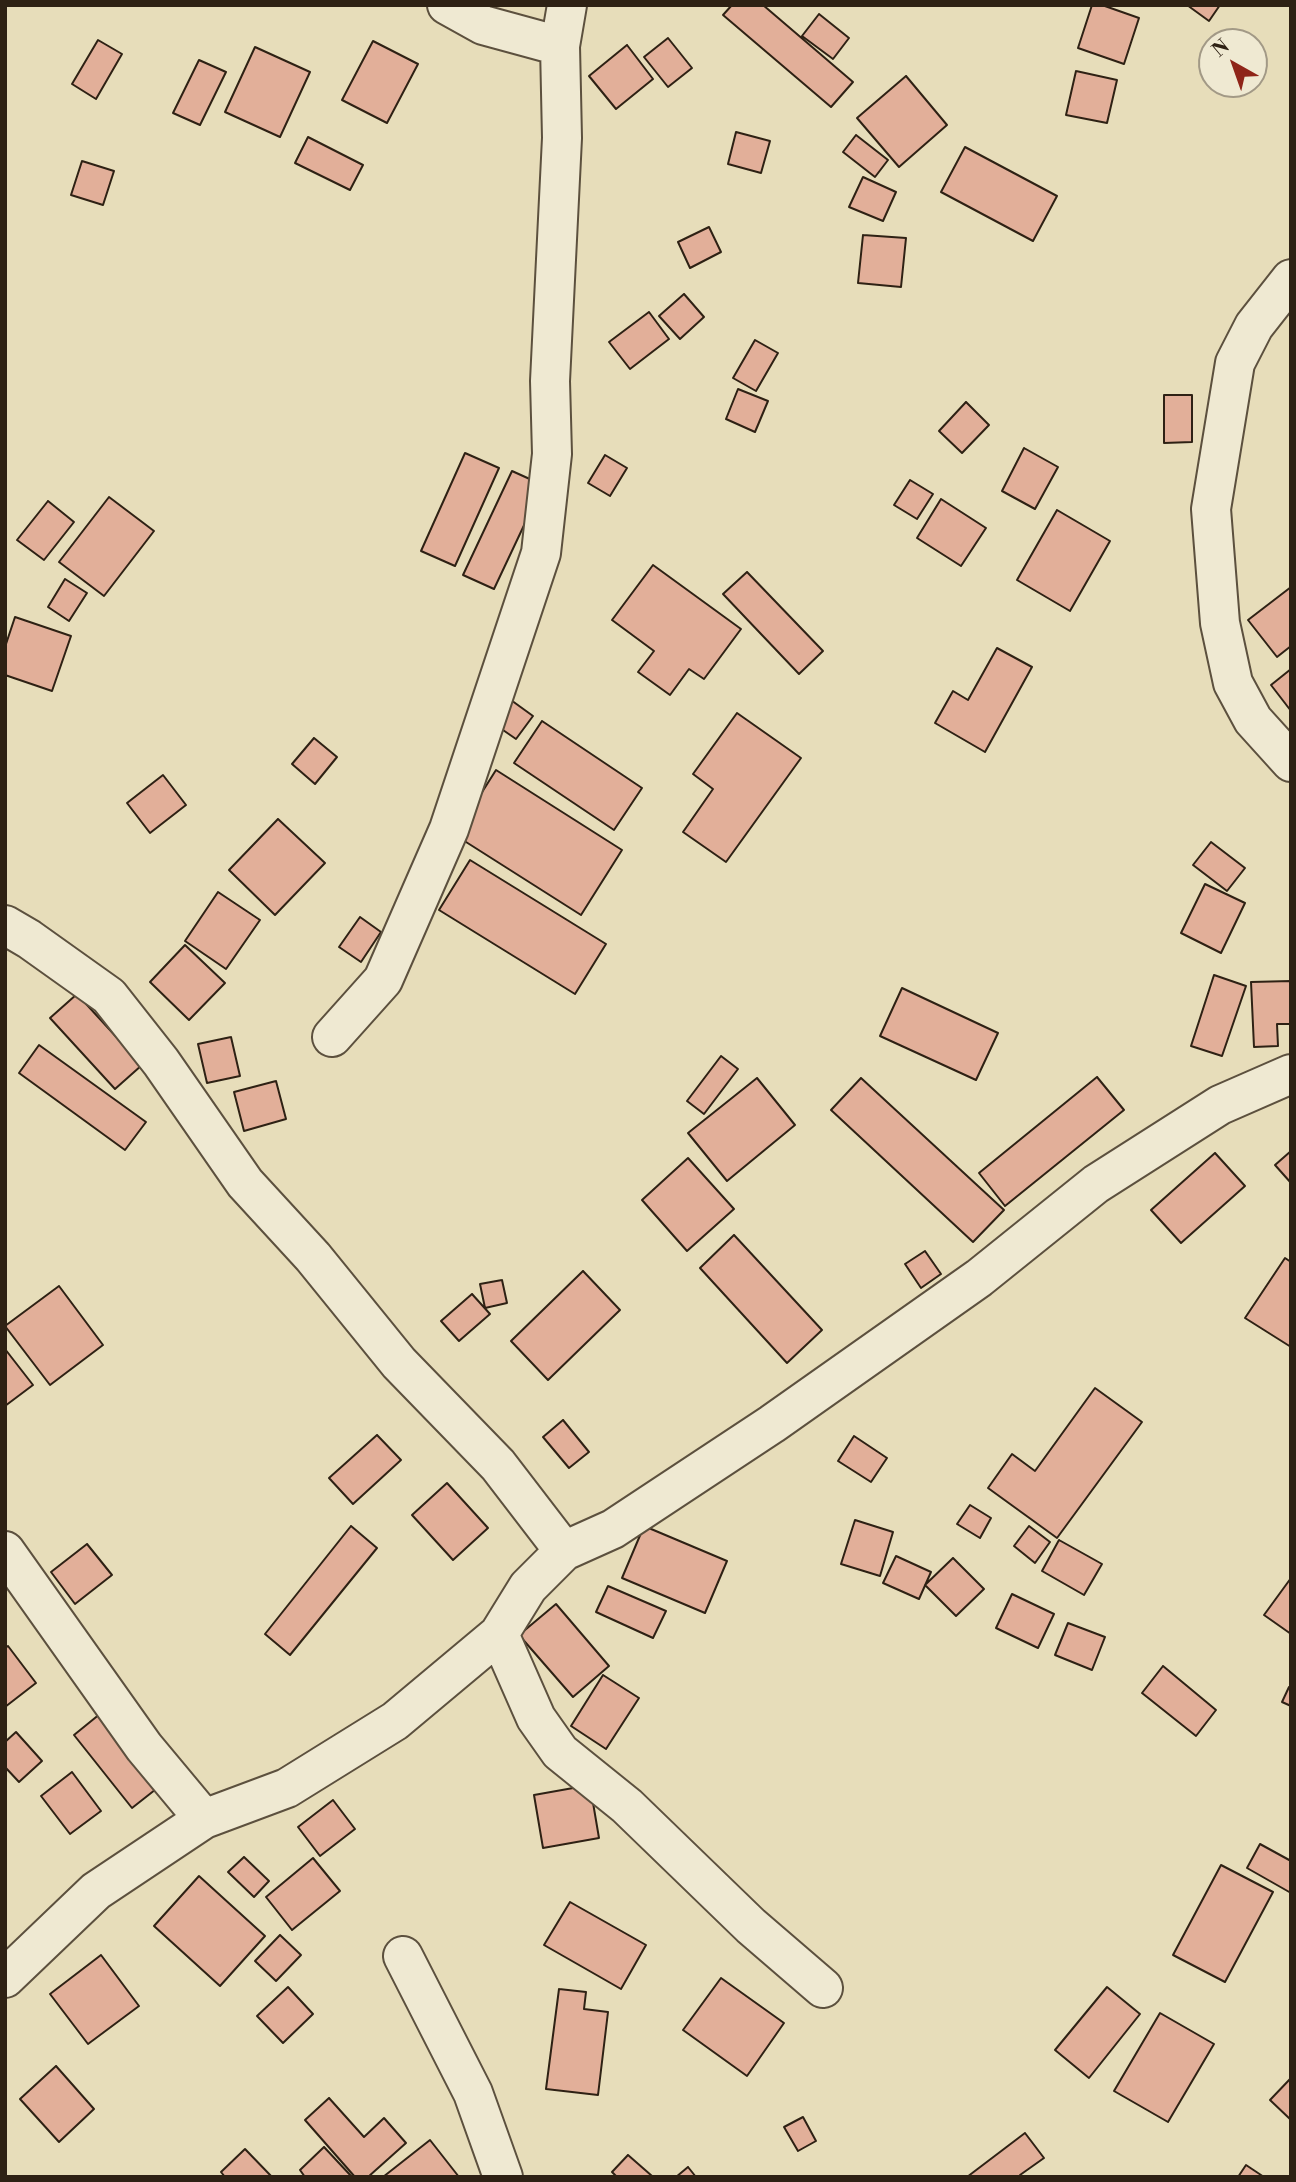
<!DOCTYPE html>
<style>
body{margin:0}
#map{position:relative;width:1296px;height:2182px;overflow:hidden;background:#e7ddba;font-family:"Libre Bodoni",serif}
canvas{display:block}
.frame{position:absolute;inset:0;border:7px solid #2e2114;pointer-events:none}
.north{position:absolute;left:1198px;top:28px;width:70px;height:70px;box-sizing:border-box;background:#efe9d2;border:2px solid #a29986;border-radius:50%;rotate:320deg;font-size:19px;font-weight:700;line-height:28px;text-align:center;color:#2e2114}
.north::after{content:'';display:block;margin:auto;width:24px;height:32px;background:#8f2418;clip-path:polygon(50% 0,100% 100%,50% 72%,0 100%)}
</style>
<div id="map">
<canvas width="1296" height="2182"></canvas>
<div class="frame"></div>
<div class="north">N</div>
</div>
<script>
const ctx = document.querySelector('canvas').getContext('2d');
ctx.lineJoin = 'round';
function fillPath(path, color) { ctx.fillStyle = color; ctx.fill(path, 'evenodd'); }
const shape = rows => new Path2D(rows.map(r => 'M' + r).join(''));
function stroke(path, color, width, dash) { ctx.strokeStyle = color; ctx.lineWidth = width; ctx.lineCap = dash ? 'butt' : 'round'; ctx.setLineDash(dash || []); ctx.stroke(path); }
const building = shape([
 [732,5,763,5,853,82,831,107,723,15,732,5],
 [1092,5,1102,5,1139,18,1124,64,1078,48,1092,5],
 [1187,5,1220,5,1209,21,1187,5],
 [819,14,849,38,833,59,802,36,819,14],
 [668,38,692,68,668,87,644,57,668,38],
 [98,40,122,54,96,99,72,84,98,40],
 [373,41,418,64,387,123,342,100,373,41],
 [627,45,653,79,616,109,589,76,627,45],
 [255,47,310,72,280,137,225,112,255,47],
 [199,60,226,72,200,125,173,113,199,60],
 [1076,71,1117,80,1107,123,1066,115,1076,71],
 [906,76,947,125,899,167,857,118,906,76],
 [736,132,770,141,761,173,728,164,736,132],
 [856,135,888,160,875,177,843,152,856,135],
 [308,137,363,165,350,190,295,163,308,137],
 [965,147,1057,196,1033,241,941,192,965,147],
 [82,161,114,171,103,205,71,195,82,161],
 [863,177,896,192,883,221,849,207,863,177],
 [709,227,721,252,690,268,678,242,709,227],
 [863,235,906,238,901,287,858,283,863,235],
 [684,294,704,317,680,339,659,316,684,294],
 [649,312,669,339,630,369,609,342,649,312],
 [755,340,778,353,756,391,733,378,755,340],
 [738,389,768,401,755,432,726,419,738,389],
 [1164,395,1192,395,1192,442,1164,443,1164,395],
 [966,402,989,425,962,453,939,431,966,402],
 [1024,448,1058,467,1035,509,1002,491,1024,448],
 [465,453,499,468,455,566,421,551,465,453],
 [605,455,627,468,610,496,588,483,605,455],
 [512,471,543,485,494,589,463,575,512,471],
 [910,480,933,494,917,519,894,505,910,480],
 [109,497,154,531,104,596,59,562,109,497],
 [941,499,986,528,961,566,917,538,941,499],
 [48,501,74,522,44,560,17,540,48,501],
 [1057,510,1110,541,1070,611,1017,580,1057,510],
 [653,565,741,629,704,679,689,669,670,695,638,672,654,651,612,620,653,565],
 [747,572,823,651,799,674,723,594,747,572],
 [65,579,87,593,69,621,48,607,65,579],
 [1291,587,1291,646,1277,657,1248,620,1291,587],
 [15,617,71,636,52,691,5,675,5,647,15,617],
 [997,648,1032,667,985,752,935,723,953,691,968,700,997,648],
 [1291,669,1291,711,1271,685,1291,669],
 [504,695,533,716,516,739,487,719,504,695],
 [737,713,801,758,726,862,683,832,713,789,693,774,737,713],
 [542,721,642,788,614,830,514,763,542,721],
 [314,738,337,757,315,784,292,764,314,738],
 [496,770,622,850,581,915,455,835,496,770],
 [163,775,186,805,150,833,127,803,163,775],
 [278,819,325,863,275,915,229,870,278,819],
 [1211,842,1245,868,1227,891,1193,865,1211,842],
 [470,860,606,944,575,994,439,910,470,860],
 [1205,884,1245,903,1221,953,1181,933,1205,884],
 [218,892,260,920,226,969,185,941,218,892],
 [360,917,381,932,361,962,339,947,360,917],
 [185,945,225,983,189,1020,150,982,185,945],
 [1214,975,1246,986,1222,1056,1191,1046,1214,975],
 [1291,981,1291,1024,1277,1024,1278,1046,1254,1047,1251,982,1291,981],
 [902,988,998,1033,976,1080,880,1036,902,988],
 [77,994,142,1065,115,1089,50,1018,77,994],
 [231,1037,240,1076,207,1083,198,1044,231,1037],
 [39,1045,146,1122,125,1150,19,1073,39,1045],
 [721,1056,738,1069,704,1114,687,1101,721,1056],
 [1097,1077,1124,1110,1005,1206,979,1173,1097,1077],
 [757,1078,795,1125,727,1181,688,1133,757,1078],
 [861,1078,1004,1210,973,1242,831,1110,861,1078],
 [276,1081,286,1119,244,1131,234,1092,276,1081],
 [1291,1151,1291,1183,1275,1165,1291,1151],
 [1215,1153,1245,1186,1181,1243,1151,1210,1215,1153],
 [688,1158,734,1209,687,1251,642,1200,688,1158],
 [734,1235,822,1330,787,1363,700,1268,734,1235],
 [925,1251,941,1274,921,1288,905,1264,925,1251],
 [1285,1258,1291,1262,1291,1347,1245,1318,1285,1258],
 [583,1271,620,1310,548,1380,511,1341,583,1271],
 [502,1280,507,1303,485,1308,480,1284,502,1280],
 [59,1286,103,1345,50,1385,5,1326,59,1286],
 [472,1294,490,1314,459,1341,441,1321,472,1294],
 [5,1349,33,1385,5,1406,5,1349],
 [1095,1388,1142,1422,1057,1538,988,1488,1012,1454,1035,1471,1095,1388],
 [563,1420,589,1452,569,1468,543,1437,563,1420],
 [377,1435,401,1460,353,1504,329,1478,377,1435],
 [854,1436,887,1458,871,1482,838,1461,854,1436],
 [447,1483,488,1528,453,1560,412,1515,447,1483],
 [970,1505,991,1518,980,1538,957,1524,970,1505],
 [855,1520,893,1532,880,1576,841,1564,855,1520],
 [351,1526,377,1548,290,1655,265,1634,351,1526],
 [644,1526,727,1561,705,1613,622,1578,644,1526],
 [1029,1526,1050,1542,1035,1563,1014,1546,1029,1526],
 [1059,1540,1102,1564,1084,1595,1042,1571,1059,1540],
 [87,1544,112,1575,75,1604,51,1572,87,1544],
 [896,1556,931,1572,919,1599,883,1583,896,1556],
 [953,1558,984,1589,956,1616,925,1585,953,1558],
 [1291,1578,1291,1634,1264,1615,1291,1578],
 [608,1586,666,1611,653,1638,596,1612,608,1586],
 [1012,1594,1054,1614,1038,1648,996,1628,1012,1594],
 [556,1604,609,1666,573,1697,519,1635,556,1604],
 [1068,1623,1105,1637,1092,1670,1055,1655,1068,1623],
 [8,1646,36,1683,5,1707,5,1648,8,1646],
 [1163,1666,1216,1710,1196,1736,1142,1693,1163,1666],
 [603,1675,639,1698,606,1749,571,1726,603,1675],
 [1289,1687,1291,1687,1291,1706,1282,1702,1289,1687],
 [106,1709,165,1782,132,1808,74,1735,106,1709],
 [16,1732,42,1761,19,1782,5,1767,5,1742,16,1732],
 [72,1772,101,1811,70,1834,41,1796,72,1772],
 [590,1785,599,1838,543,1848,534,1795,590,1785],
 [333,1800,355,1829,320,1856,298,1827,333,1800],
 [1260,1844,1291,1861,1291,1893,1247,1868,1260,1844],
 [244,1857,269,1881,254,1897,228,1872,244,1857],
 [313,1858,340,1891,292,1930,266,1897,313,1858],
 [1221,1865,1273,1892,1225,1982,1173,1955,1221,1865],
 [199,1876,265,1936,220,1986,154,1926,199,1876],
 [570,1902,646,1945,621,1989,544,1945,570,1902],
 [280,1935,301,1955,276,1981,255,1961,280,1935],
 [101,1955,139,2006,88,2044,50,1994,101,1955],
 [721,1978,784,2023,747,2076,683,2030,721,1978],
 [288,1987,313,2014,283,2043,257,2016,288,1987],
 [1107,1987,1140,2014,1089,2078,1055,2050,1107,1987],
 [559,1989,586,1992,584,2009,608,2012,598,2095,546,2089,559,1989],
 [1160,2013,1214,2044,1168,2122,1114,2091,1160,2013],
 [56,2066,94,2109,59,2142,20,2099,56,2066],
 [1291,2078,1291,2120,1270,2100,1291,2078],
 [329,2098,364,2137,384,2118,406,2143,368,2177,355,2177,305,2120,329,2098],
 [803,2117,816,2141,798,2151,784,2127,803,2117],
 [1025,2133,1044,2158,1020,2175,1022,2177,967,2177,1025,2133],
 [430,2140,459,2177,383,2177,430,2140],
 [324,2147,352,2177,305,2177,300,2170,324,2147],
 [245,2149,272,2177,225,2177,221,2172,245,2149],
 [628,2155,652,2176,617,2177,612,2172,628,2155],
 [1246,2165,1264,2177,1238,2177,1246,2165],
 [688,2167,696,2177,676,2177,688,2167]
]);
fillPath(building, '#e2af99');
stroke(building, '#2e2114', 2);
const street = shape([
 [447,5,483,25,560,46],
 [1291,279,1254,326,1235,363,1211,509,1220,623,1233,683,1253,720,1291,762],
 [5,925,29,939,109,996,161,1062,245,1183,313,1257,399,1363,498,1465,564,1551],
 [332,1037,383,980,449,829,541,553,552,454,550,381,562,138,560,46,567,5],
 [5,1551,144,1747,204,1819],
 [499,1634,536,1718,560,1752,627,1806,751,1926,823,1988],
 [403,1956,473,2093,503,2177],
 [5,1978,96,1891,204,1819,287,1788,395,1721,499,1634,528,1587,564,1551,613,1529,772,1424,979,1278,1096,1184,1220,1105,1291,1074]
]);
stroke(street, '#5c503e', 42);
stroke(street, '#efe9d2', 38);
</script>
